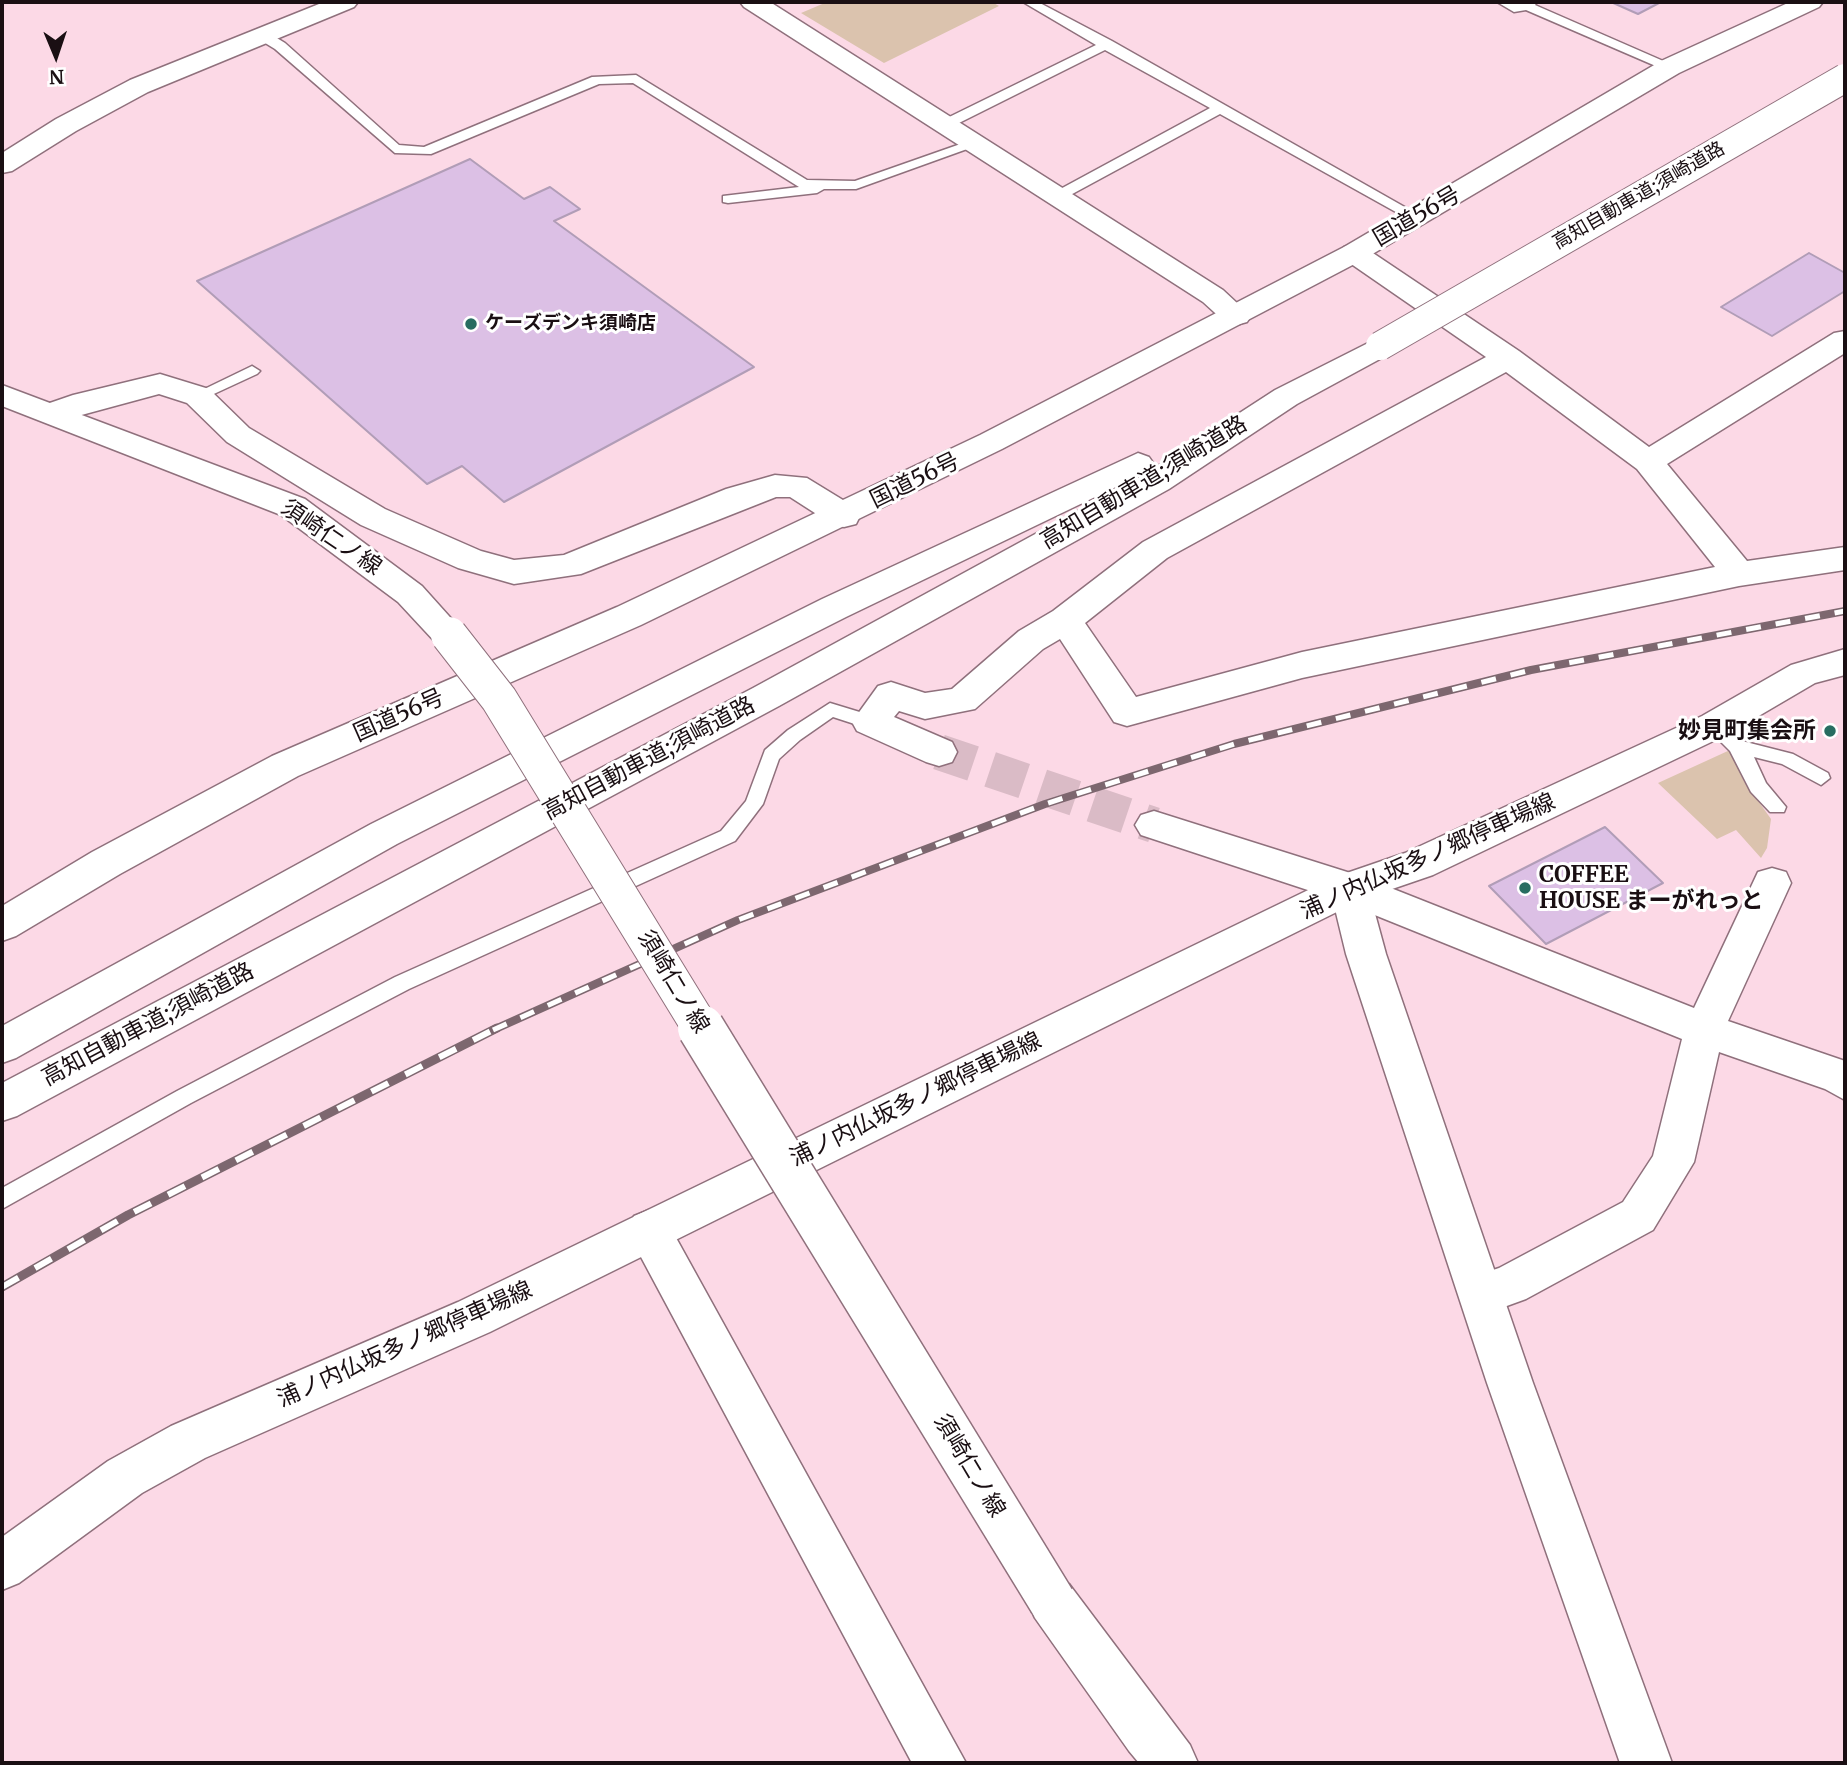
<!DOCTYPE html>
<meta charset="utf-8">
<style>
body{margin:0}
#map{position:relative;width:1847px;height:1765px;overflow:hidden;background:#fcd9e6;font-family:Merriweather,serif}
canvas{display:block}
.frame{position:absolute;inset:0;border:4px solid #1a0f13;pointer-events:none}
.north{position:absolute;left:21px;top:21px;width:70px;height:70px;-webkit-text-stroke:5px #fff;paint-order:stroke;rotate:178deg;font-size:19px;font-weight:700;line-height:28px;text-align:center;color:#1a0f13}
.north::after{content:'';display:block;margin:auto;width:24px;height:32px;background:#1a0f13;clip-path:polygon(50% 0,100% 100%,50% 72%,0 100%)}
</style>
<div id="map">
<canvas width="1847" height="1765"></canvas>
<div class="frame"></div>
<div class="north">N</div>
</div>
<script>
const ctx = document.querySelector('canvas').getContext('2d');
ctx.lineJoin = 'round';
function fillPath(path, color) { ctx.fillStyle = color; ctx.fill(path, 'evenodd'); }
const shape = rows => new Path2D(rows.map(r => 'M' + r).join(''));
function stroke(path, color, width, dash) { ctx.strokeStyle = color; ctx.lineWidth = width; ctx.lineCap = dash ? 'butt' : 'round'; ctx.setLineDash(dash || []); ctx.stroke(path); }
function label(font, color, halo, rows, align = 'center') {
  ctx.font = font + ' Merriweather,"Noto Sans JP",serif'; ctx.lineWidth = 6; ctx.setLineDash([]); ctx.textBaseline = 'middle'; ctx.strokeStyle = halo; ctx.fillStyle = color; for (const [text, x, y, turn = 0] of rows) {
    ctx.save(); ctx.translate(x, y); ctx.rotate((+turn || 0) * Math.PI / 180); ctx.textAlign = isNaN(turn) ? turn : align; if (halo) ctx.strokeText(text, 0, 0); ctx.fillText(text, 0, 0); ctx.restore();
  }
}
fillPath(shape([
 [827,2,992,2,999,6,884,63,801,13],
 [1730,750,1744,781,1771,819,1767,848,1761,858,1736,830,1717,839,1658,783]
]), '#dbc3ae');
const building = shape([
 [1611,2,1661,2,1638,14,1611,2],
 [470,159,524,199,550,187,580,209,554,221,754,367,504,502,462,466,427,484,197,281,470,159],
 [1809,253,1845,273,1845,291,1772,336,1721,307,1809,253],
 [1605,827,1663,883,1546,944,1489,886,1605,827]
]);
fillPath(building, '#dcc0e5');
stroke(building, '#b19db7', 2);
stroke(shape([
 [939,752,1154,825]
]), '#dabbc6', 36, [36, 18]);
const service = shape([
 [1023,2,1038,2,1112,41,1424,218,1422,221,1412,221,1220,114,1063,199,1053,199,1053,193,1210,108,1105,50,949,128,939,128,939,122,1096,45,1023,2],
 [1497,2,1537,2,1535,5,1677,67,1665,70,1526,10,1514,12,1497,2],
 [257,32,267,32,285,43,399,145,424,147,592,77,636,75,807,180,855,181,969,141,981,144,856,189,824,189,817,193,728,203,723,202,723,196,799,187,633,83,599,84,431,154,395,153,275,49,257,38,257,32],
 [252,366,260,371,257,374,203,399,193,399,190,396,252,366],
 [830,703,876,717,879,722,870,729,833,717,800,740,779,759,763,804,735,841,409,989,191,1103,2,1209,2,1188,177,1091,395,977,721,831,746,801,765,750,788,730,830,703],
 [1715,718,1721,720,1742,741,1793,754,1828,773,1830,778,1821,785,1782,764,1754,757,1766,783,1786,807,1784,812,1770,812,1751,792,1730,751,1709,730,1706,725,1709,720,1715,718]
]);
const minor = shape([
 [740,2,770,2,1223,290,1251,316,1247,322,1236,325,1225,322,1203,302,744,7,740,2],
 [1354,244,1364,247,1519,351,1649,447,1834,333,1845,331,1845,353,1667,464,1747,561,1845,547,1845,570,1739,586,1302,678,1127,726,1114,722,1060,639,1043,649,975,709,925,719,899,711,894,717,952,742,957,752,952,762,939,766,926,762,857,731,852,722,878,686,891,682,925,693,952,689,1019,631,1053,611,1143,542,1486,357,1344,259,1340,253,1344,247,1354,244],
 [1506,372,1637,469,1715,567,1302,652,1136,697,1085,623,1167,558,1506,372],
 [160,374,209,389,249,428,385,509,481,551,514,560,564,555,726,489,775,475,807,478,856,508,860,516,856,524,844,527,832,524,790,497,776,497,581,574,514,584,458,568,361,525,227,442,187,403,159,394,52,423,41,420,36,413,41,406,73,395,160,374],
 [1154,811,1363,877,1694,1008,1758,872,1772,868,1786,872,1791,883,1728,1021,1845,1061,1845,1100,1825,1089,1719,1052,1694,1162,1653,1230,1526,1299,1482,1315,1466,1309,1460,1294,1466,1279,1499,1268,1623,1202,1653,1156,1682,1039,1335,899,1141,835,1135,825,1141,815,1154,811],
 [649,1210,664,1216,966,1763,912,1763,634,1244,627,1230,634,1216,649,1210]
]);
const tertiary = shape([
 [324,2,358,2,354,7,148,92,76,131,12,171,2,173,2,153,56,119,130,80,324,2],
 [1349,873,1363,877,1368,888,1386,954,1533,1383,1672,1763,1620,1763,1487,1383,1346,954,1330,888,1335,877,1349,873]
]);
const secondary = shape([
 [1845,649,1845,675,1815,683,1728,734,1433,875,1363,899,490,1332,205,1458,142,1493,19,1583,2,1590,2,1537,108,1461,171,1426,458,1302,1335,877,1405,853,1702,716,1791,665,1845,649]
]);
const primary = shape([
 [2,385,305,499,422,586,466,635,461,644,449,647,437,644,398,602,281,515,2,406,2,385],
 [1052,1576,1069,1584,1190,1745,1198,1763,1139,1763,1129,1751,1035,1618,1027,1601,1035,1584,1052,1576]
]);
const trunk = shape([
 [1790,2,1823,2,1819,7,1679,73,1364,259,1002,449,641,625,298,776,120,874,16,936,2,941,2,906,92,852,272,756,617,607,980,435,1344,247,1661,61,1790,2]
]);
const motorway = shape([
 [1380,337,1391,339,1395,346,1391,353,1297,404,1169,489,779,706,17,1116,2,1121,2,1083,753,688,1147,473,1275,390,1380,337],
 [1138,453,1149,457,1154,464,1149,471,846,617,397,844,16,1058,2,1063,2,1026,371,824,822,599,1138,453]
]);
stroke(service, '#8f707c', 3);
stroke(minor, '#8f707c', 3);
stroke(tertiary, '#8f707c', 3);
stroke(secondary, '#8f707c', 3);
stroke(primary, '#8f707c', 3);
stroke(trunk, '#8f707c', 3);
stroke(motorway, '#8f707c', 3);
fillPath(service, '#fff');
fillPath(minor, '#fff');
fillPath(tertiary, '#fff');
fillPath(secondary, '#fff');
fillPath(primary, '#fff');
fillPath(trunk, '#fff');
fillPath(motorway, '#fff');
const railFar1 = shape([
 [493,1030,738,920,1045,804,1234,744,1531,670,1845,611]
]);
const rail = shape([
 [2,1287,128,1215,497,1028]
]);
stroke(railFar1, '#7d676f', 8);
stroke(rail, '#7d676f', 9);
stroke(railFar1, '#fff', 5, [15]);
stroke(rail, '#fff', 6, [19]);
const primaryBridgeFar1 = shape([
 [449,635,499,699,702,1030]
]);
const primaryBridge = shape([
 [701,1028,1052,1601]
]);
const motorwayBridge = shape([
 [1380,346,1845,78]
]);
stroke(primaryBridgeFar1, '#8f707c', 38, []);
stroke(primaryBridge, '#8f707c', 49, []);
stroke(motorwayBridge, '#8f707c', 30, []);
stroke(primaryBridgeFar1, '#fff', 36);
stroke(primaryBridge, '#fff', 46);
stroke(motorwayBridge, '#fff', 28);
for (const [x, y, r, color] of [
 [471,324,7,"#286d61"],
 [1830,731,7,"#286d61"],
 [1525,888,7,"#286d61"]
]) { const dot = new Path2D(); dot.arc(x, y, r, 0, 2 * Math.PI); ctx.fillStyle = color; ctx.fill(dot); stroke(dot, '#fff', 2.5); }
label('19px', '#1a0f13', '#fff', [
 ["高知自動車道;須崎道路",1639,196,-30]
]);
label('bold 19px', '#1a0f13', '#fff', [
 ["ケーズデンキ須崎店",485,324]
], 'left');
label('23px', '#1a0f13', '#fff', [
 ["国道56号",1417,217,-30],
 ["国道56号",915,481,-26],
 ["高知自動車道;須崎道路",1144,483,-31],
 ["須崎仁ノ線",331,538,34],
 ["国道56号",399,716,-24],
 ["高知自動車道;須崎道路",649,759,-28],
 ["浦ノ内仏坂多ノ郷停車場線",1428,857,-24],
 ["須崎仁ノ線",673,982,59],
 ["高知自動車道;須崎道路",148,1025,-28],
 ["浦ノ内仏坂多ノ郷停車場線",916,1100,-26],
 ["浦ノ内仏坂多ノ郷停車場線",405,1345,-24],
 ["須崎仁ノ線",969,1466,59]
]);
label('bold 23px', '#1a0f13', '#fff', [
 ["妙見町集会所",1816,731],
 ["COFFEE",1539,875,"left"],
 ["HOUSE まーがれっと",1539,901,"left"]
], 'right');
</script>
